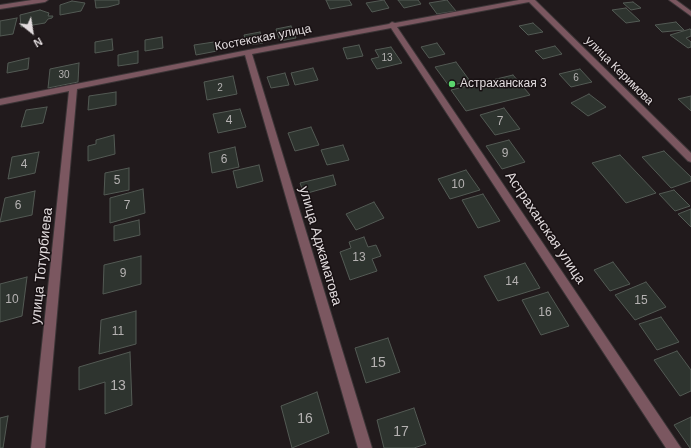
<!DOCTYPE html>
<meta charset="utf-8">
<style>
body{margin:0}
#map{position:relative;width:691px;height:448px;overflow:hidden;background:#211a1c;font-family:Arial,sans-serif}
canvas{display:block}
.north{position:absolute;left:12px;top:12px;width:40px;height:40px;-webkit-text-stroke:3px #181113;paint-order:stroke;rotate:150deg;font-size:11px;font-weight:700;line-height:16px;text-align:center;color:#e2dcde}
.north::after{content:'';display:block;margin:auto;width:14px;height:18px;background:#e2dcde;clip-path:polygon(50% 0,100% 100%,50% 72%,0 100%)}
</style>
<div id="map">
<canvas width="691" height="448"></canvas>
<div class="north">N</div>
</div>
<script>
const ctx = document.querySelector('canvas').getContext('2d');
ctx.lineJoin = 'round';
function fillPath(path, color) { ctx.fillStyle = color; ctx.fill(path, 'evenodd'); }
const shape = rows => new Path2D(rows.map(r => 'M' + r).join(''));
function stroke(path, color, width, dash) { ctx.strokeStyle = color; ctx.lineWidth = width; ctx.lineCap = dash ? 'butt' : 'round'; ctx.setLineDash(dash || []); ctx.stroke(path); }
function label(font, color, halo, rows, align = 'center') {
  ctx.font = font + ' Arial,sans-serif'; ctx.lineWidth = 3; ctx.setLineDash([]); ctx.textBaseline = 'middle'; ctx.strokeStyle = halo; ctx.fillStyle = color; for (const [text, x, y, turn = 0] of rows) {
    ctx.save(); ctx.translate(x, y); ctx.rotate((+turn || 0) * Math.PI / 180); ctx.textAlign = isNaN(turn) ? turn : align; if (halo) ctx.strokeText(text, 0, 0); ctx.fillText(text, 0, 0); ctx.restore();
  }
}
const building = shape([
 [95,0,119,0,119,4,108,7,96,8,95,0],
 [326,0,349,0,352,5,330,9,326,0],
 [384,0,389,8,372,12,366,3,384,0],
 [398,0,418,0,421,4,404,8,398,0],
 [447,0,456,11,437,14,429,3,447,0],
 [72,1,85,3,81,11,60,15,60,5,72,1],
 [633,2,641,8,631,10,623,3,633,2],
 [626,8,640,21,626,23,612,10,626,8],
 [40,10,49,13,48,16,53,16,52,18,48,19,45,23,21,27,20,15,40,10],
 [17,18,13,34,0,36,0,21,17,18],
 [676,22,684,30,662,32,655,25,676,22],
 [533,23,543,32,528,35,519,26,533,23],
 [291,26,296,38,280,41,276,29,291,26],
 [690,29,691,30,691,36,686,38,691,42,691,47,688,48,670,35,690,29],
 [260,32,263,43,247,45,244,35,260,32],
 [162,37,163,48,145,51,145,40,162,37],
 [112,39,113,50,95,53,95,42,112,39],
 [214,42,217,51,196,55,194,45,214,42],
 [437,43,445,54,429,58,421,47,437,43],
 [359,45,363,56,347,59,343,48,359,45],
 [555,46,562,54,543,59,535,51,555,46],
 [391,47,402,63,377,69,371,59,379,57,375,50,391,47],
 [138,51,138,63,118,66,118,55,138,51],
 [29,58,28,69,7,73,8,63,29,58],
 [456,62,470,81,449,86,435,67,456,62],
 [79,63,78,82,48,88,50,69,79,63],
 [313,68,318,80,295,85,291,73,313,68],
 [580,69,592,82,571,87,559,74,580,69],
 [285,73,289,85,271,88,267,77,285,73],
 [513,75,530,95,466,111,451,90,513,75],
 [233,76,237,94,207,100,204,82,233,76],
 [116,92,116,105,88,110,89,96,116,92],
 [589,94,606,107,588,116,571,103,589,94],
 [691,96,691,111,678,99,691,96],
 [47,107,43,123,21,127,26,110,47,107],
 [504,108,520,129,495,135,480,115,504,108],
 [240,109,246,127,218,133,213,114,240,109],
 [311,127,319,145,295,151,288,133,311,127],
 [114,135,115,154,88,161,88,146,96,144,96,140,114,135],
 [509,140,525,162,502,169,486,146,509,140],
 [343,145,349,160,327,165,321,150,343,145],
 [235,147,239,167,212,173,209,153,235,147],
 [664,151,691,177,691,181,671,188,642,157,664,151],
 [39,152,35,173,8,179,12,157,39,152],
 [620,155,656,193,626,203,592,163,620,155],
 [259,165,263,181,237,188,233,171,259,165],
 [129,168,129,190,104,195,105,173,129,168],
 [466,170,480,190,450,199,438,179,466,170],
 [333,175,336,185,304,194,300,183,333,175],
 [143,189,145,213,110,223,110,198,143,189],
 [674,190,690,206,675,211,659,194,674,190],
 [35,191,32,215,0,222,5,198,35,191],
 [483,194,500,221,478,228,462,200,483,194],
 [374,202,384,218,356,230,346,214,374,202],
 [691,209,691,227,678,214,691,209],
 [139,220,140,235,114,241,114,226,139,220],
 [364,237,368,247,376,245,381,256,372,259,377,271,350,280,340,252,351,248,349,242,364,237],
 [141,256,141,284,103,294,104,265,141,256],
 [613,262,630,284,610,291,594,270,613,262],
 [525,263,540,288,498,301,484,276,525,263],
 [27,277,22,316,0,322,0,284,27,277],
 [646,282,666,307,635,320,615,295,646,282],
 [548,292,569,326,541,335,522,300,548,292],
 [136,311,136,344,99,354,101,320,136,311],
 [661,317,679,342,657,350,639,324,661,317],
 [388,338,400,372,366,383,355,348,388,338],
 [677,351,691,370,691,391,680,396,654,360,677,351],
 [130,352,132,405,105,414,105,382,79,390,79,367,130,352],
 [317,392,329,433,292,448,281,406,317,392],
 [414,408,426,444,414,448,384,448,377,420,414,408],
 [8,416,3,448,0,448,0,418,8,416],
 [691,417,691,448,690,448,674,425,691,417]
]);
fillPath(building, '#2e342f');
stroke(building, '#535a54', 1);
const minor = shape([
 [32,0,48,0,45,2,0,9,0,5,32,0],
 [519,0,535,0,691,153,691,162,688,161,529,2,397,27,681,448,666,448,391,28,252,54,372,448,358,448,245,55,77,89,45,448,31,448,69,91,0,105,0,99,248,50,389,24,392,22,395,23,519,0],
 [669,0,676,0,691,11,691,16,669,0]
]);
stroke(minor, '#3c3537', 2);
fillPath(minor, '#7b5760');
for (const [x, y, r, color] of [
 [452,84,4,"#5bd56e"]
]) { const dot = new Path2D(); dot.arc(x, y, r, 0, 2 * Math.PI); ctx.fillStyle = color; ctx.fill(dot); stroke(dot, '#181113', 1.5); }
label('10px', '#b5b2b2', null, [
 ["13",387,58],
 ["30",64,75],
 ["6",576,78],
 ["2",220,88]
]);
label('12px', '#e2dcde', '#181113', [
 ["Костекская улица",263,38,-11],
 ["улица Керимова",619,71,45]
]);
label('12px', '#e2dcde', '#181113', [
 ["Астраханская 3",460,84]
], 'left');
label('12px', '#b5b2b2', null, [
 ["4",229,121],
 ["7",500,122],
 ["9",505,154],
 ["6",224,160],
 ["4",24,165],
 ["5",117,181],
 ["10",458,185],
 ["6",18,206],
 ["7",127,206],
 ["13",359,258],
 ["9",123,274],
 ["14",512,282],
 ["10",12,300],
 ["15",641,301],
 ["16",545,313],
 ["11",118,332]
]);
label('14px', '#e2dcde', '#181113', [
 ["Астраханская улица",545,228,56],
 ["улица Аджаматова",320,246,74],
 ["улица Тотурбиева",42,266,-84]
]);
label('14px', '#b5b2b2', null, [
 ["15",378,363],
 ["13",118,386],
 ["16",305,419],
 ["17",401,432]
]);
</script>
